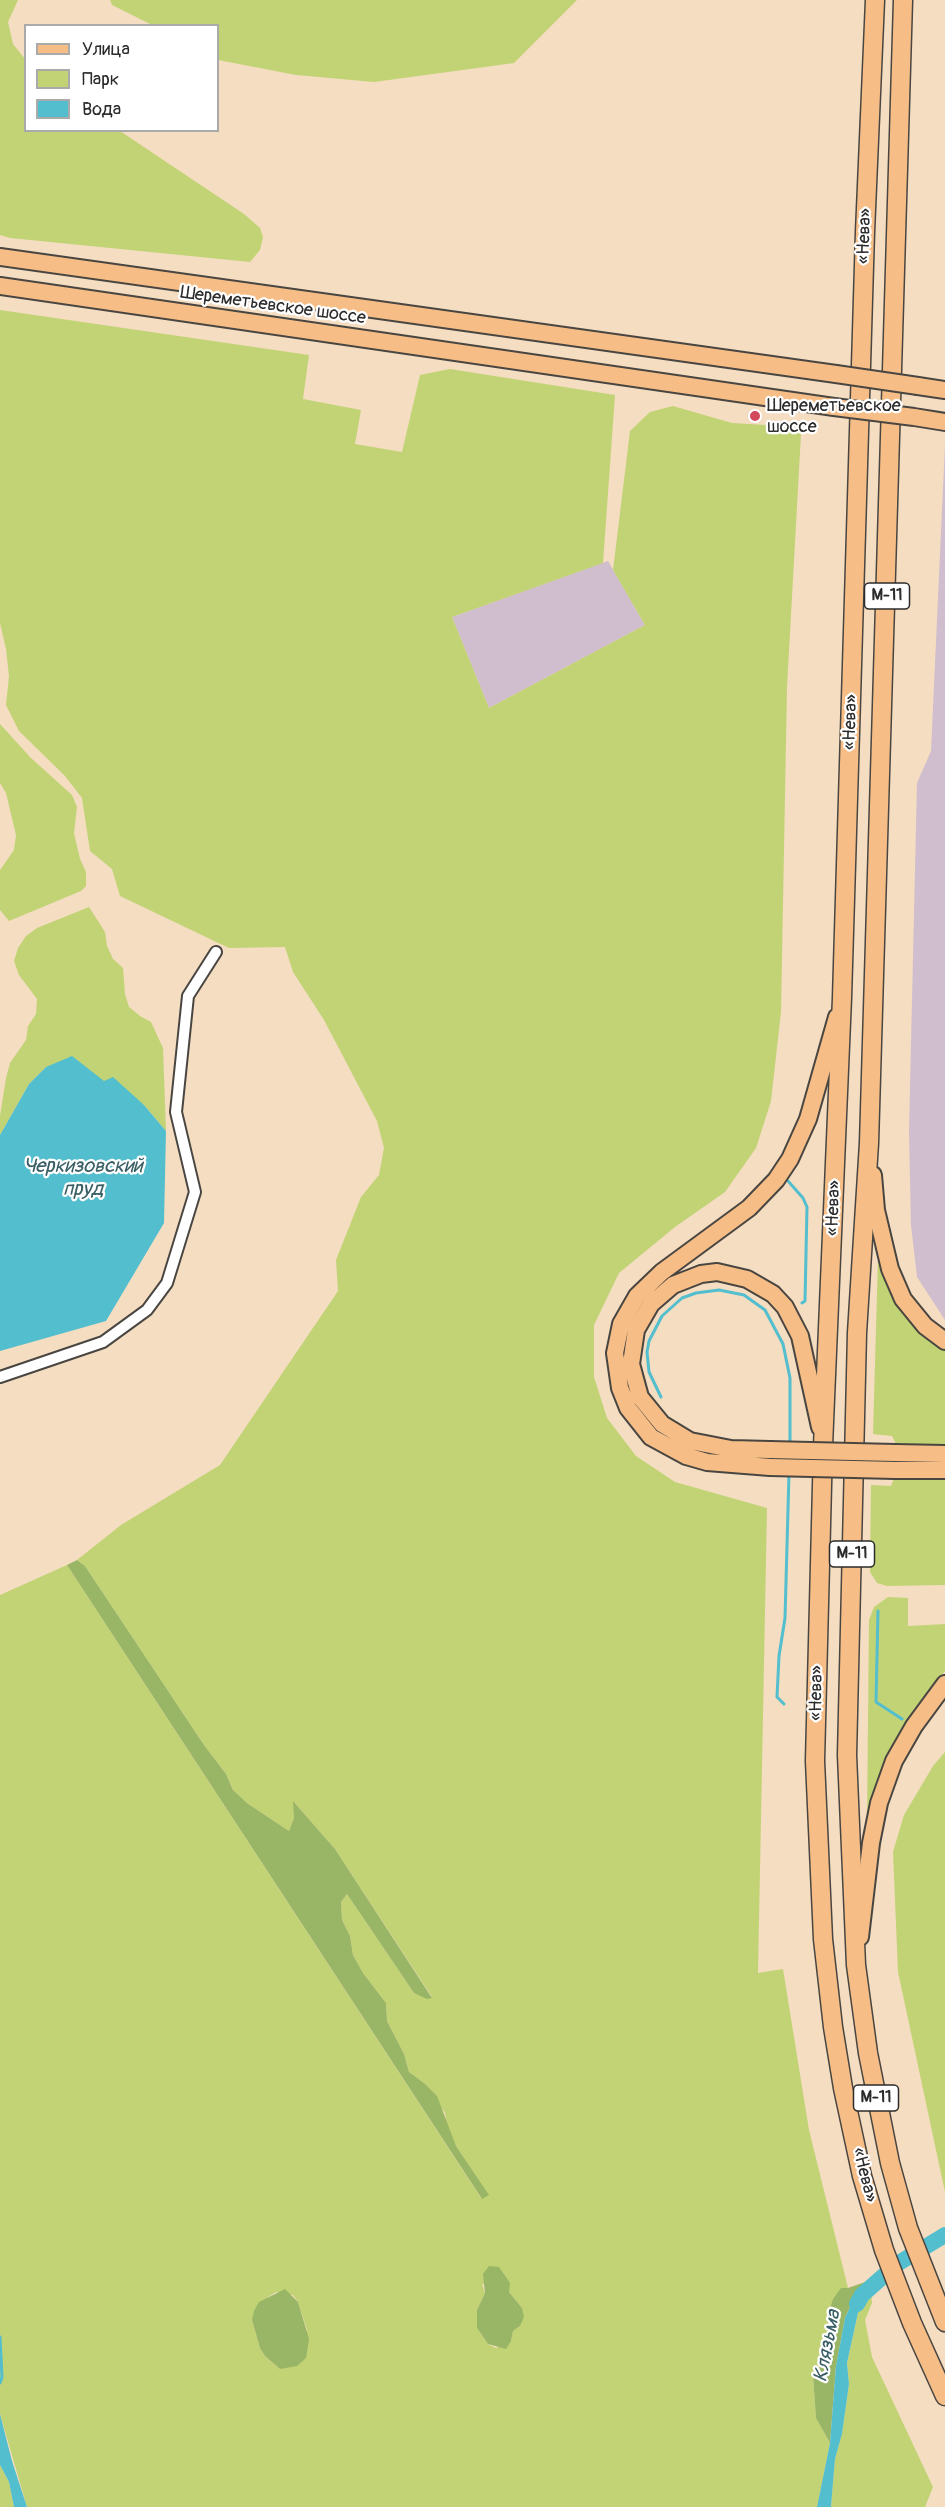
<!DOCTYPE html>
<meta charset="utf-8">
<style>
body{margin:0}
#map{position:relative;width:945px;height:2507px;overflow:hidden;background:#f4ddc1;font-family:Pangolin,sans-serif}
canvas{display:block}
.legend{position:absolute;left:24px;top:24px;width:195px;height:108px;box-sizing:border-box;background:#fff;border:2px solid #aaa;margin:0;padding:8px 10px;list-style:none;font-size:18px;color:#2b2b2b}
.legend li{display:flex;align-items:center;gap:12px;height:30px}
.legend b{width:30px;border:2px solid #aaa}
</style>
<div id="map">
<canvas width="945" height="2507"></canvas>
<ul class="legend">
<li><b style="height:8px;background:#f6be86"></b>Улица</li>
<li><b style="height:16px;background:#c2d375"></b>Парк</li>
<li><b style="height:16px;background:#53bece"></b>Вода</li>
</ul>
</div>
<script>
const ctx = document.querySelector('canvas').getContext('2d');
ctx.lineJoin = 'round';
function fillPath(path, color) { ctx.fillStyle = color; ctx.fill(path, 'evenodd'); }
const shape = rows => new Path2D(rows.map(r => 'M' + r).join(''));
function stroke(path, color, width, dash) { ctx.strokeStyle = color; ctx.lineWidth = width; ctx.lineCap = dash ? 'butt' : 'round'; ctx.setLineDash(dash || []); ctx.stroke(path); }
function label(font, color, halo, rows, align = 'center') {
  ctx.font = font + ' Pangolin,sans-serif'; ctx.lineWidth = 4.5; ctx.setLineDash([]); ctx.textBaseline = 'middle'; ctx.strokeStyle = halo; ctx.fillStyle = color; for (const [text, x, y, turn = 0] of rows) {
    ctx.save(); ctx.translate(x, y); ctx.rotate((+turn || 0) * Math.PI / 180); ctx.textAlign = isNaN(turn) ? turn : align; if (halo) ctx.strokeText(text, 0, 0); ctx.fillText(text, 0, 0); ctx.restore();
  }
}
fillPath(shape([
 [945,445,945,1320,917,1277,911,1225,909,1131,917,783,931,751],
 [608,561,645,625,489,708,452,617]
]), '#d0bdce');
fillPath(shape([
 [0,0,18,0,8,22,13,44,25,59,26,130,120,131,244,214,260,228,263,237,260,250,250,262,10,238,0,235],
 [110,0,577,0,514,63,374,82,296,75,218,60,218,26,152,25,112,5],
 [0,310,309,355,303,399,361,410,355,444,402,452,420,375,450,369,615,395,603,563,452,617,489,708,645,625,613,570,630,431,650,412,673,406,732,423,782,426,801,434,787,687,781,1012,771,1101,756,1148,725,1192,675,1227,619,1273,594,1325,594,1377,607,1418,636,1456,675,1482,767,1508,758,1973,783,1969,809,2130,848,2288,829,2312,830,2339,821,2365,813,2376,816,2418,830,2443,817,2507,27,2507,0,2414,0,1595,67,1565,481,2198,488,2194,456,2146,448,2132,445,2113,424,2083,409,2072,404,2054,387,2021,386,2003,363,1973,353,1955,350,1936,342,1920,341,1902,347,1894,414,1993,432,1997,335,1849,294,1802,294,1818,289,1831,247,1803,233,1790,226,1774,204,1745,85,1566,77,1560,121,1525,220,1465,338,1291,336,1260,361,1197,379,1175,384,1148,377,1121,324,1020,293,972,285,947,229,948,120,896,112,869,90,851,82,798,65,776,19,731,6,705,9,676,6,649,0,623],
 [482,2284,509,2292,522,2308,520,2326,513,2331,511,2341,496,2348,488,2344,477,2328,477,2310,485,2293],
 [276,2292,293,2295,298,2302,307,2330,280,2369,265,2356,260,2348,252,2320,268,2297],
 [0,724,31,758,72,795,77,807,74,833,80,859,86,872,86,886,81,891,9,921,0,910,0,870,14,850,16,835,6,793,0,783],
 [89,907,105,932,107,946,113,959,123,968,125,994,129,1007,140,1016,151,1022,163,1048,166,1131,144,1105,104,1082,46,1067,29,1084,0,1135,0,1116,6,1078,10,1063,26,1040,28,1026,36,1014,37,999,19,975,14,961,18,948,26,936,37,928],
 [878,1258,884,1275,945,1348,945,1446,896,1444,892,1436,873,1434],
 [895,1476,945,1476,945,1585,887,1586,877,1583,870,1572,871,1485,891,1486],
 [888,1597,908,1598,908,1626,945,1624,945,1671,914,1709,898,1734,881,1770,867,1822,869,1620,874,1607],
 [945,1752,945,2192,898,1972,893,1852,904,1815,933,1766],
 [871,2292,872,2303,865,2320,872,2357,933,2487,925,2507,831,2507,835,2459,842,2434,849,2384,847,2363,858,2313,863,2301],
 [0,2465,9,2482,14,2507,0,2507]
]), '#c2d375');
fillPath(shape([
 [77,1560,85,1566,204,1745,226,1774,233,1790,247,1803,289,1831,294,1818,293,1801,335,1849,432,1998,427,1999,414,1993,347,1894,341,1902,342,1920,350,1936,353,1955,363,1973,386,2003,387,2021,404,2054,409,2072,424,2083,437,2096,456,2146,489,2195,482,2199,67,1565],
 [489,2266,499,2267,510,2283,509,2292,522,2308,524,2317,520,2326,513,2331,511,2341,506,2349,488,2344,477,2328,477,2310,485,2293,483,2274],
 [868,2281,856,2294,845,2318,836,2366,830,2443,816,2418,813,2376,821,2365,830,2340,829,2312,833,2299,841,2288,848,2288],
 [285,2289,298,2302,309,2339,306,2358,297,2366,280,2369,265,2356,260,2348,252,2320,254,2311,259,2302]
]), '#99b566');
fillPath(shape([
 [72,1056,104,1081,113,1077,144,1105,166,1131,164,1223,106,1321,0,1351,0,1135,29,1084,46,1067],
 [868,2281,871,2292,863,2301,858,2313,847,2363,849,2384,842,2434,835,2459,831,2507,817,2507,830,2443,836,2366,845,2318,856,2294],
 [0,2414,12,2461,27,2507,14,2507,9,2482,0,2465]
]), '#53bece');
stroke(shape([
 [788,1181,803,1198,807,1207,805,1301,802,1303],
 [661,1397,649,1372,647,1352,649,1341,662,1316,682,1298,696,1293,719,1290,744,1295,765,1310,783,1344,790,1378,790,1446],
 [878,1611,876,1702,902,1719],
 [784,1704,777,1697,779,1656,785,1618,789,1473],
 [0,2337,2,2377,0,2383]
]), '#53bece', 3);
stroke(shape([
 [857,2304,862,2295,897,2264,945,2235]
]), '#53bece', 16);
const street = shape([
 [0,1377,103,1342,147,1310,167,1283,195,1192,176,1112,188,996,216,952]
]);
const primary = shape([
 [0,257,836,374],
 [0,286,834,407],
 [918,386,945,390],
 [914,417,945,422],
 [873,1175,876,1210,890,1269,903,1299,925,1326,945,1341],
 [770,1450,731,1449,690,1441,662,1424,640,1397,631,1364,636,1330,651,1304,673,1285,701,1274,717,1272,747,1279,773,1294,785,1307,800,1336,820,1427],
 [895,1453,945,1454],
 [770,1467,707,1462,686,1456,651,1437,628,1408,620,1388,615,1353,621,1324,637,1296,662,1272,749,1208,776,1180,790,1159,808,1119,837,1017],
 [895,1470,945,1470],
 [860,1937,871,1843,879,1803,894,1761,914,1726,945,1684]
]);
const highway = shape([
 [875,0,865,232,842,998,823,1446,815,1761,823,1939,833,2027,843,2088,862,2176,884,2250,912,2323,945,2396],
 [903,0,869,1143,857,1333,847,1755,856,1965,868,2053,890,2163,908,2228,945,2322]
]);
stroke(street, '#494642', 14);
stroke(primary, '#494642', 20);
stroke(highway, '#494642', 21);
stroke(street, '#fff', 10);
stroke(primary, '#f6be86', 16);
stroke(highway, '#f6be86', 18);
const primaryBridge = shape([
 [836,374,918,386],
 [834,407,914,417],
 [770,1450,895,1453],
 [770,1467,895,1470]
]);
stroke(primaryBridge, '#494642', 20, []);
stroke(primaryBridge, '#f6be86', 16);
for (const [x, y, r, color] of [
 [755,416,6,"#d1495b"]
]) { const dot = new Path2D(); dot.arc(x, y, r, 0, 2 * Math.PI); ctx.fillStyle = color; ctx.fill(dot); stroke(dot, '#fff', 2); }
for (const [x, y, w] of [
 [887,596,45],
 [852,1554,45],
 [876,2098,45]
]) { const box = new Path2D(); box.roundRect(x - w / 2, y - 13, w, 26, 4.5); ctx.fillStyle = '#fff'; ctx.fill(box); stroke(box, '#2b2b2b', 1.5); }
label('bold 16px', '#2b2b2b', null, [
 ["М-11",887,596],
 ["М-11",852,1554],
 ["М-11",876,2098]
]);
label('18px', '#2b2b2b', '#fff', [
 ["«Нева»",865,236,-88],
 ["Шереметьевское шоссе",273,306,8],
 ["«Нева»",851,722,-88],
 ["«Нева»",834,1208,-88],
 ["«Нева»",817,1693,-89],
 ["«Нева»",864,2175,76]
]);
label('18px', '#2b2b2b', '#fff', [
 ["Шереметьевское",767,406],
 ["шоссе",767,427]
], 'left');
label('italic 20px', '#395e64', '#fff', [
 ["Черкизовский",83,1167],
 ["пруд",83,1190],
 ["Клязьма",828,2346,-79]
]);
</script>
